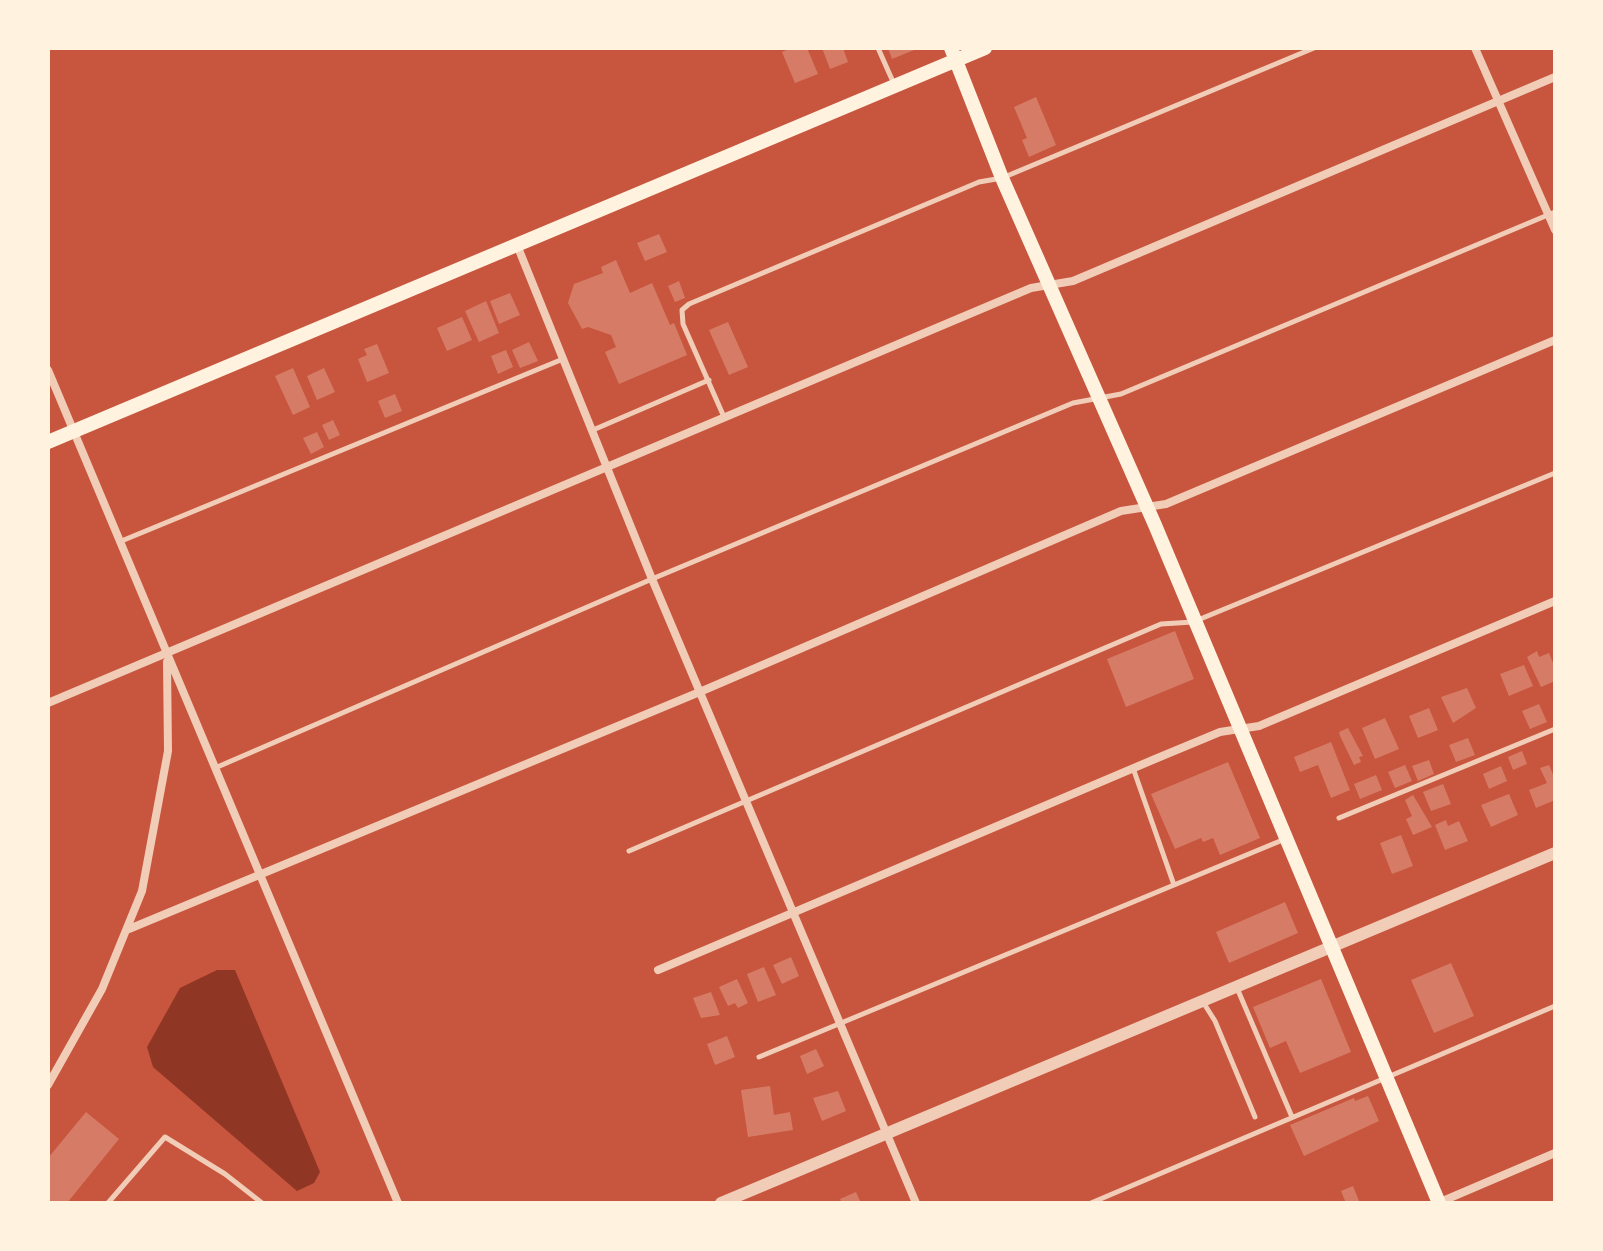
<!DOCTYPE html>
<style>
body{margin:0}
#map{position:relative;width:1603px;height:1251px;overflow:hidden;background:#c8553d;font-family:Cabin,sans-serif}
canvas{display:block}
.frame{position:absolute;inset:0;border:50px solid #fff3e0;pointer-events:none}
</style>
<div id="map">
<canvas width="1603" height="1251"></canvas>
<div class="frame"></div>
</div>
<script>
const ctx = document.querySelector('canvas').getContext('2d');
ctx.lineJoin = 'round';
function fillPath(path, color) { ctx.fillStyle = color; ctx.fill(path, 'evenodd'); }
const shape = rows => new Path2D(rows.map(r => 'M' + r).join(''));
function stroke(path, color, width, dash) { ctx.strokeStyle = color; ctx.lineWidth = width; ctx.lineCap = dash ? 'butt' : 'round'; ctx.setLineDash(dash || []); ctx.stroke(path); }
fillPath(shape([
 [217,970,235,970,320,1172,314,1183,297,1191,153,1067,147,1047,180,988]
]), '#8f3625');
fillPath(shape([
 [791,48,807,48,818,74,795,83,782,52],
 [822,48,843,48,848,62,830,69],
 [888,48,919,48,892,59],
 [1036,97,1056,145,1029,157,1022,140,1027,138,1014,107],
 [659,234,667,252,645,261,637,243],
 [616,260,630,293,652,283,670,325,674,323,687,355,619,384,605,352,616,347,611,335,588,327,582,329,568,303,574,284,603,273,601,267],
 [679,281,685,298,675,302,668,286],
 [510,293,520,315,499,324,490,301],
 [486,301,499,333,479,342,465,311],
 [462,317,472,340,447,351,437,328],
 [728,322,748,367,729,375,709,330],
 [529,342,538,361,520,368,512,350],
 [377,344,389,373,367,382,358,359,367,355,364,349],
 [506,350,513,367,498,374,491,356],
 [293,368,310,407,293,415,275,376],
 [324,368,335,392,317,400,307,376],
 [395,394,402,411,385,418,378,401],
 [333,420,340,435,329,440,322,425],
 [317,432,324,447,311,454,303,438],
 [1175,631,1194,679,1126,707,1107,659],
 [1537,651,1539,657,1549,653,1555,668,1555,681,1541,687,1527,657],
 [1524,665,1533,686,1509,696,1500,674],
 [1467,688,1476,708,1453,723,1441,697],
 [1539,704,1547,722,1530,729,1522,711],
 [1429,708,1438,730,1418,738,1409,716],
 [1385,718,1399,749,1375,759,1362,728],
 [1348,728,1363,756,1359,757,1361,762,1354,765,1340,736,1339,732],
 [1468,738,1475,755,1456,762,1449,745],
 [1331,742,1350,790,1331,798,1318,765,1300,772,1294,757],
 [1522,751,1527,764,1513,770,1508,757],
 [1429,760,1434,774,1418,781,1412,766],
 [1228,762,1260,838,1220,855,1213,838,1203,842,1201,838,1175,849,1151,794],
 [1405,765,1412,781,1395,788,1388,772],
 [1549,765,1555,779,1555,800,1536,808,1529,790,1547,783,1540,768],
 [1501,766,1507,781,1489,789,1483,774],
 [1376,775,1382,790,1360,799,1354,784],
 [1443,784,1451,804,1431,811,1423,792],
 [1509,794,1518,815,1491,827,1481,805],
 [1413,795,1432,827,1413,835,1406,819,1412,816,1405,800],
 [1446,820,1448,826,1459,821,1468,841,1445,850,1435,825],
 [1401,835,1413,866,1392,874,1380,843],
 [1285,902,1298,933,1229,963,1216,932],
 [791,957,799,976,782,984,773,965],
 [1451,963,1474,1016,1434,1033,1411,980],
 [764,967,776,995,758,1002,747,974],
 [737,979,748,1003,738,1008,735,1003,728,1006,719,987],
 [1321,979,1351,1052,1300,1073,1286,1041,1270,1048,1253,1007],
 [711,992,720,1015,701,1018,693,998],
 [727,1036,735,1057,715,1065,707,1044],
 [816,1049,824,1066,807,1074,800,1056],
 [770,1086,774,1115,790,1112,793,1130,748,1137,741,1090],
 [838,1091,846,1111,822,1121,813,1098],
 [1368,1096,1379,1121,1304,1156,1290,1125,1354,1098,1355,1101],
 [86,1112,119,1139,67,1203,48,1203,48,1158],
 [1353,1186,1359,1201,1346,1203,1341,1191],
 [856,1192,861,1203,842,1203,840,1199]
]), '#d67c66');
stroke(shape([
 [878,48,894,84],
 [724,417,683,324,682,310,689,304,979,182,1002,178,1314,48],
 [593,430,709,380],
 [119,542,563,359],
 [215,768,652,579,1073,403,1121,394,1555,212],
 [1133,768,1174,885],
 [1339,818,1555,729],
 [629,851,1161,624,1193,622,1555,473],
 [1237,988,1292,1117],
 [1203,1002,1215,1021,1255,1117],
 [759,1057,1285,839],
 [108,1203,165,1137,225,1174,262,1203],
 [1091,1203,1555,1006]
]), '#f1ccb7', 5);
stroke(shape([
 [1475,48,1555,230],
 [517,245,652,579,916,1203],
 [48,370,398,1203],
 [48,703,1031,288,1073,281,1555,77],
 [129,929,702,691,1121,511,1166,504,1555,340],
 [658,970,1155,759,1220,732,1259,726,1555,601],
 [48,1085,102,989,142,891,168,751,167,662],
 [1438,1203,1555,1153]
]), '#f1ccb7', 8);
stroke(shape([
 [721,1203,1555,853]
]), '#f1ccb7', 12);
stroke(shape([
 [951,48,1002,178,1155,525,1439,1203],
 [48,442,985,48]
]), '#fff3e0', 14);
</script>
